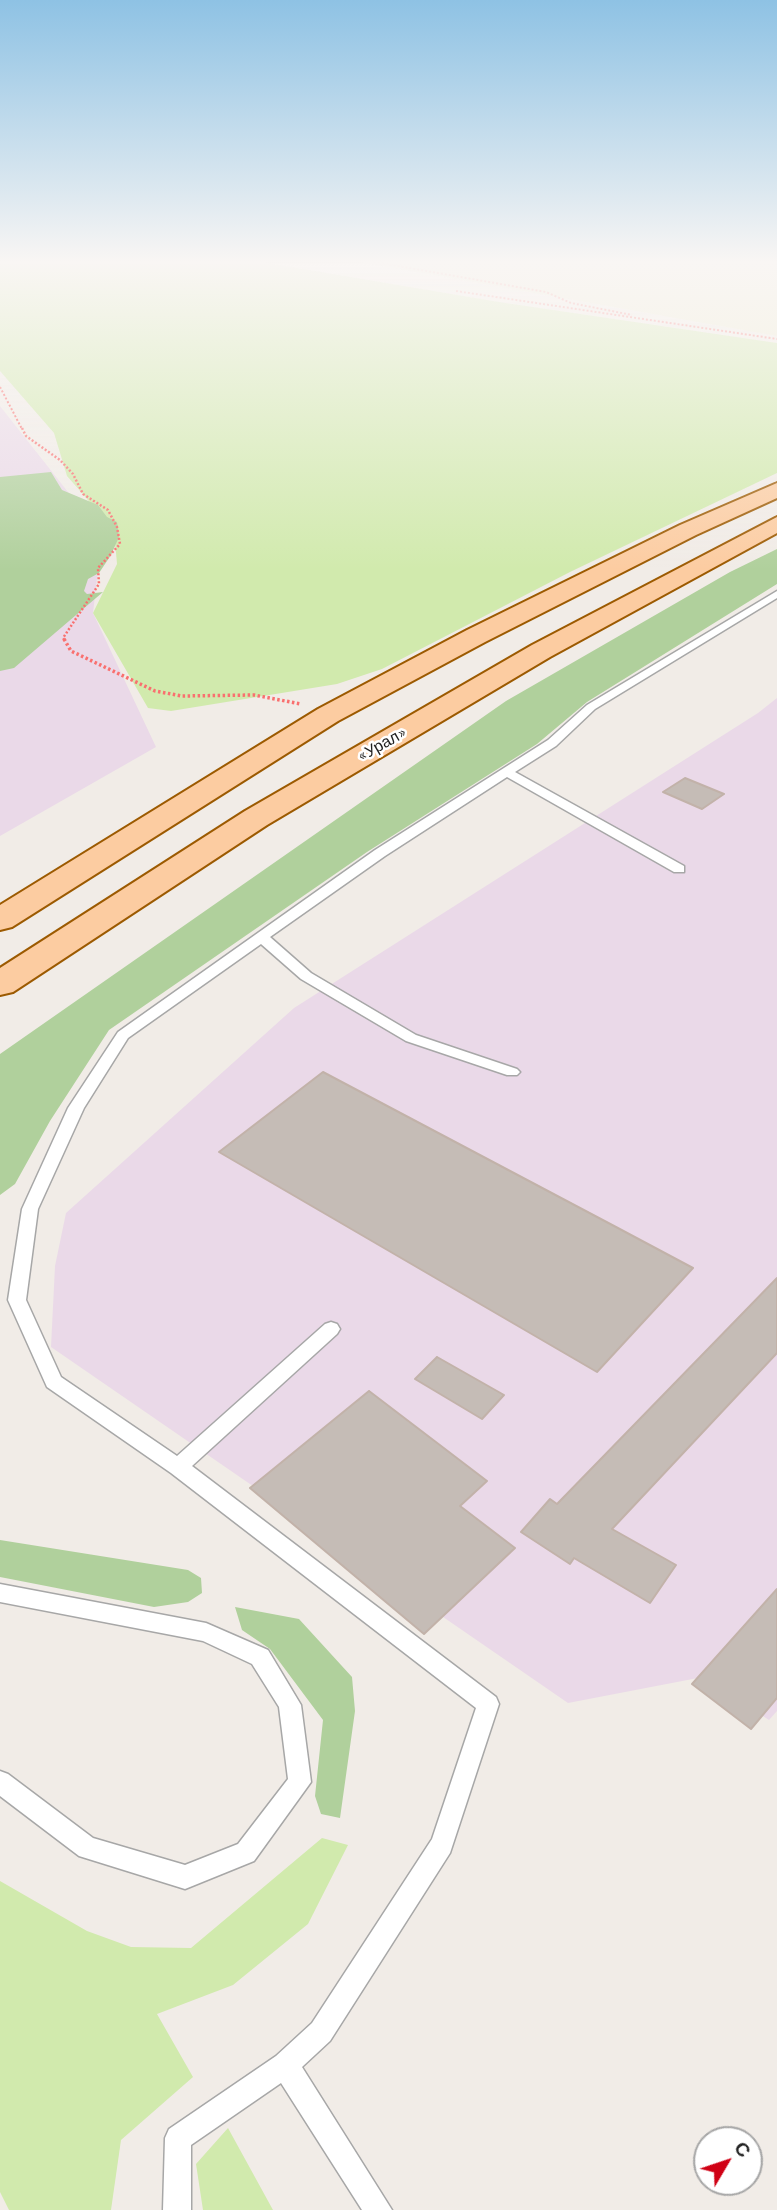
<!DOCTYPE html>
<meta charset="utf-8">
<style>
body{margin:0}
#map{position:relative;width:777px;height:2210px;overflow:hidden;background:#f1ece7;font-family:Barlow,sans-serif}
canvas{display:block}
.north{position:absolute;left:693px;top:2126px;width:70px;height:70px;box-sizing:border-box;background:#fff;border:2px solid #a6a6a6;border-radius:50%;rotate:51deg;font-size:19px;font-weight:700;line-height:28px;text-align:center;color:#202020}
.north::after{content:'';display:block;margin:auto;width:24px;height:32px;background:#d00115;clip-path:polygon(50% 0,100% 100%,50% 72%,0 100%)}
</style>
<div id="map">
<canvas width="777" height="2210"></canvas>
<div class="north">С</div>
</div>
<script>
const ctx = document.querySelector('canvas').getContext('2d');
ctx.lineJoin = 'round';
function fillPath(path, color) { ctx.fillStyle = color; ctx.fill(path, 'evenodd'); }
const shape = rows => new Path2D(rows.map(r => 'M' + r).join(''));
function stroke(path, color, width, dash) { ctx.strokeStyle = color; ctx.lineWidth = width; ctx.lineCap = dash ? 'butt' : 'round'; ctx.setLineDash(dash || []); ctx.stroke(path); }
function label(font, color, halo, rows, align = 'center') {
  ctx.font = font + ' Barlow,sans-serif'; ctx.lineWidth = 5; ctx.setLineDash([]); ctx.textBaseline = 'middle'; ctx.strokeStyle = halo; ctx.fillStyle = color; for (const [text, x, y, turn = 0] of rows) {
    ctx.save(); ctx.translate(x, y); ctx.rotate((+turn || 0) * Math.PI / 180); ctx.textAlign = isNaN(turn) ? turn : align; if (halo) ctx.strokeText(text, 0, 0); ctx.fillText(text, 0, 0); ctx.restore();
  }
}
fillPath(shape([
 [0,406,102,535,93,613,156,747,0,836],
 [777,698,777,1711,769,1720,703,1677,568,1703,51,1347,55,1266,66,1213,294,1008,758,713]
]), '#ead9e8');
fillPath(shape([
 [354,261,777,261,777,336]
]), '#efeed2');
fillPath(shape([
 [0,261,256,261,499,302,777,343,777,473,570,572,382,669,337,684,171,711,148,708,93,613,117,564,114,530,67,476,54,433,0,371],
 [322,1838,348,1845,308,1924,233,1985,157,2014,193,2077,121,2140,111,2210,9,2210,0,2192,0,1881,87,1931,131,1947,191,1948],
 [228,2128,273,2210,203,2210,196,2164]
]), '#d1eaad');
fillPath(shape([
 [51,472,62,490,98,505,107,517,117,522,119,537,111,555,99,573,88,579,84,591,87,594,103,592,14,668,0,671,0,477],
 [777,549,777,584,587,702,537,744,367,852,109,1030,50,1121,15,1184,0,1195,0,1054,506,701,730,572],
 [0,1540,188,1570,201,1578,202,1593,188,1602,154,1607,0,1577],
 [235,1607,299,1619,352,1677,355,1711,340,1818,321,1814,315,1796,323,1720,270,1649,242,1630]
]), '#b0d09c');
const building = shape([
 [685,778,724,794,702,809,663,792,685,778],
 [323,1072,616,1227,693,1268,597,1372,219,1152,323,1072],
 [777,1278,777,1353,612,1529,676,1565,650,1603,574,1558,570,1564,521,1532,550,1499,557,1504,777,1278],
 [437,1357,504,1395,482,1419,415,1379,437,1357],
 [369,1391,487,1481,460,1506,515,1548,424,1634,250,1488,369,1391],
 [777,1589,777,1698,751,1729,692,1684,777,1589]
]);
fillPath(building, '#c5bcb6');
stroke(building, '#c2b2a9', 2);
const service = shape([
 [777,591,777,598,595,709,556,746,515,772,684,866,684,872,674,872,507,777,385,856,270,937,311,973,416,1035,517,1069,520,1072,517,1075,507,1075,406,1041,301,979,261,944,128,1038,84,1108,38,1209,26,1300,61,1377,177,1456,325,1324,331,1322,337,1324,340,1329,337,1334,192,1466,496,1697,499,1704,450,1853,330,2041,302,2067,392,2210,362,2210,281,2083,191,2145,191,2210,163,2210,165,2138,169,2129,276,2056,312,2023,432,1839,476,1708,171,1473,47,1387,8,1300,22,1209,68,1108,118,1032,375,850,548,740,587,705,777,591],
 [0,1584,206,1623,268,1650,301,1705,311,1782,254,1861,185,1889,79,1856,0,1796,0,1771,8,1774,93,1838,185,1865,238,1844,288,1779,279,1707,252,1664,203,1641,0,1602,0,1584]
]);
const primary = shape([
 [777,483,777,498,696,535,485,642,338,721,12,927,0,930,0,905,318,709,467,630,680,525,777,483],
 [777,517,777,533,550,657,267,825,13,992,0,995,0,968,245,811,532,645,777,517]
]);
stroke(service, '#a7a7a7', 3);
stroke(primary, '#9c5a01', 4);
stroke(shape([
 [370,261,546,292,571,303,632,315],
 [456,291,777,339],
 [0,387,22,429]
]), '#f9706f', 2, [2, 2]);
stroke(shape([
 [22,428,26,436,60,460,73,474,83,494,108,510,117,527,120,544,98,568,99,584,63,638,65,641]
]), '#f9706f', 2.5, [2, 2]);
stroke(shape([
 [64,639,71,651,155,691,182,696,254,695,301,704]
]), '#f9706f', 3.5, [2.5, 2.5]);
fillPath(service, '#fff');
fillPath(primary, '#fccca1');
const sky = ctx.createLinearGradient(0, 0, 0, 570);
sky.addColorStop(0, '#8ec2e4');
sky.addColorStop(0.46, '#f9f6f4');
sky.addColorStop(1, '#f9f6f400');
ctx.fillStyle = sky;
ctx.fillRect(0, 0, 777, 570);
label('16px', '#202020', '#fff', [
 ["«Урал»",382,744,-30]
]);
</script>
